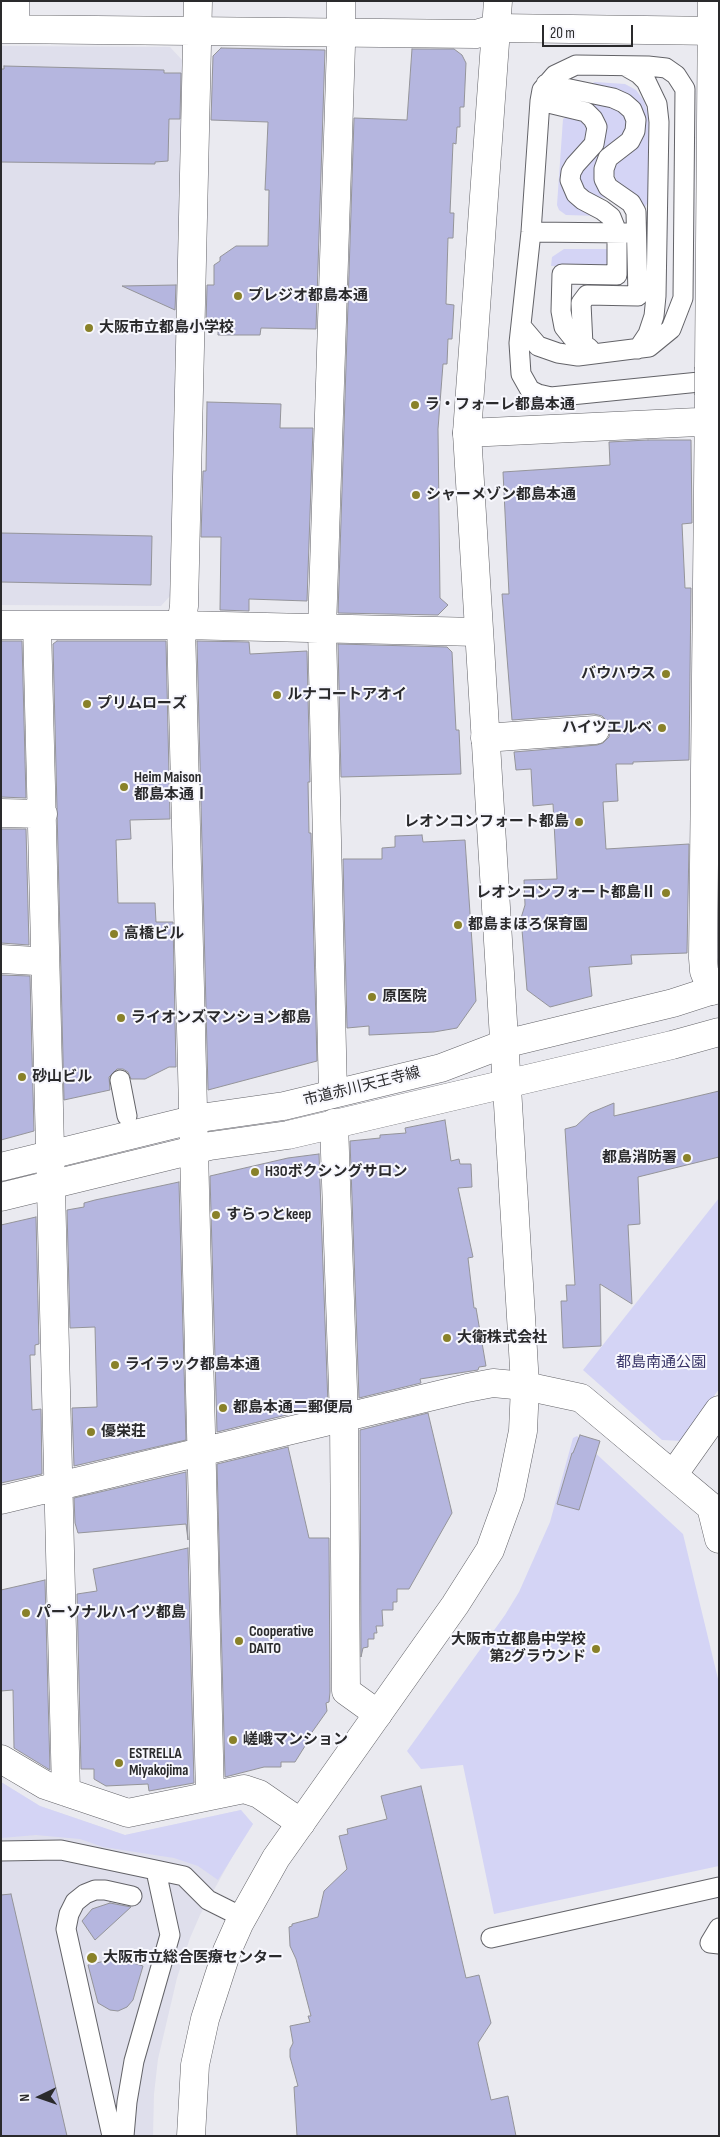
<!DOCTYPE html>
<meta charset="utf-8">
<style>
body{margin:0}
#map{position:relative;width:720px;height:2137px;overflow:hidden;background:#eaeaf0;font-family:"Sofia Sans Condensed",sans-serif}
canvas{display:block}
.frame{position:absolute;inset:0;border:2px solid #2a2a2c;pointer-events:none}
.north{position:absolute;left:15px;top:2072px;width:50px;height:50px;-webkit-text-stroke:4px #f7f7fd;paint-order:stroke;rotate:267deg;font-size:14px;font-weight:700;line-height:20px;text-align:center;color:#2a2a2c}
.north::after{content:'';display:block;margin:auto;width:18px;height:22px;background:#2a2a2c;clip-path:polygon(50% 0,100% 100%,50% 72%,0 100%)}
.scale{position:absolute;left:542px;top:25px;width:91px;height:22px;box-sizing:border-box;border:2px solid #2a2a2c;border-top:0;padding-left:6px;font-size:15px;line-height:18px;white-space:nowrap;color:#2a2a2c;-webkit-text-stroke:4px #f7f7fd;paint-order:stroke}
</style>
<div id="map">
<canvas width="720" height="2137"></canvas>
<div class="frame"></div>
<div class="north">N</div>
<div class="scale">20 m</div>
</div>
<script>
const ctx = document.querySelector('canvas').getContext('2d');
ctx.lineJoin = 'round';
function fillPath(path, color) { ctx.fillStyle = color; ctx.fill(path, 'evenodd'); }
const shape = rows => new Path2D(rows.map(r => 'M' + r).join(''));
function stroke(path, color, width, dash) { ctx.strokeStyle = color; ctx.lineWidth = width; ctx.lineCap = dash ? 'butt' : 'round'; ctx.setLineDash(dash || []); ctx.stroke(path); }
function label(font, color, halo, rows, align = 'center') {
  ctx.font = font + ' "Sofia Sans Condensed","Noto Sans JP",sans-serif'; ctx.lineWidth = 4; ctx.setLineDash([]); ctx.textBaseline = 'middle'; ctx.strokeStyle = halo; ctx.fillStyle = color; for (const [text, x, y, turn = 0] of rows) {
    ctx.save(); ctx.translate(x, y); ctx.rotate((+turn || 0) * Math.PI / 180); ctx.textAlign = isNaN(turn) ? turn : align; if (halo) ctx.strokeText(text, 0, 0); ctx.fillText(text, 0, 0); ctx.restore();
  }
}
fillPath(shape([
 [1,46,170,47,183,61,170,596,161,606,1,605],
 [1,1782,40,1806,125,1835,241,1810,253,1824,235,1852,200,1915,190,1938,177,1978,158,2059,154,2094,153,2136,1,2136]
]), '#dfdfec');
fillPath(shape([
 [595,82,625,84,636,90,644,101,649,117,648,202,644,209,634,193,618,184,613,171,644,117,640,105,635,99,622,92,589,85],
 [578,100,615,107,622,111,626,118,626,128,622,136,602,152,610,199,590,195,579,183,580,172,599,152,584,102],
 [568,116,578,118,584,124,587,130,587,139,572,153,565,164,561,183,567,198,577,207,598,216,566,215,559,210,557,205,563,119],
 [564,249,608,249,609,263,605,266,551,266,552,257],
 [719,1198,719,1389,683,1441,662,1440,583,1370],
 [577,1436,683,1534,719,1683,719,1866,494,1914,463,1765,421,1769,407,1751,505,1615,519,1592,550,1522,573,1438],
 [1,1782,40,1806,125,1835,241,1810,253,1824,218,1880,198,1866,174,1858,103,1847,80,1839,36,1835,1,1838]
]), '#d4d4f5');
const building = shape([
 [221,48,325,50,316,329,261,328,260,335,218,335,218,329,206,324,207,285,214,285,214,265,220,261,220,257,236,246,268,246,269,190,265,190,268,122,211,120,213,56,221,48],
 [412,49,454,49,462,55,466,63,464,107,460,107,460,127,457,127,456,144,453,143,450,213,454,213,453,238,448,238,446,304,454,305,452,339,448,339,447,364,443,364,438,429,440,598,448,605,438,615,338,613,354,118,407,120,412,49],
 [4,66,164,70,164,73,181,73,180,119,169,119,168,161,155,162,155,164,1,162,1,69,4,69,4,66],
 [176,285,175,310,122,286,176,285],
 [207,402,281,404,280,428,313,428,307,601,249,599,249,611,220,610,221,537,201,537,203,471,206,471,207,402],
 [648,440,691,440,692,523,682,524,685,588,691,588,689,760,633,762,633,764,616,764,618,801,603,802,606,849,689,844,687,953,631,955,632,964,589,967,592,996,550,1007,527,990,521,918,525,905,524,880,557,879,553,804,533,806,531,769,516,770,514,752,597,745,603,743,609,737,610,728,608,722,602,716,594,714,512,720,502,594,509,594,503,472,610,465,609,442,648,440],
 [1,533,152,536,151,585,1,582,1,533],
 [1,641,22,641,26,798,1,797,1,641],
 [57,641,166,641,170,819,130,820,131,839,116,840,118,903,155,903,156,922,173,922,176,1067,169,1067,145,1079,131,1079,128,1072,123,1069,117,1069,109,1077,110,1090,64,1100,53,644,57,641],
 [197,641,249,642,250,654,307,651,310,782,308,782,309,833,311,833,317,1061,208,1090,197,641],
 [338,644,447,647,452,652,456,730,459,730,461,774,341,777,338,644],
 [1,829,26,829,29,945,1,943,1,829],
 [422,835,423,842,465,840,476,1001,457,1028,434,1032,369,1035,369,1026,347,1028,343,859,382,859,382,848,395,847,395,836,422,835],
 [1,975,30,976,34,1131,1,1140,1,975],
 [719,1091,719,1157,638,1177,640,1224,628,1225,632,1304,600,1284,601,1346,563,1348,561,1301,567,1301,566,1285,575,1285,565,1129,576,1126,590,1113,614,1103,614,1116,719,1091],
 [445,1120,451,1161,459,1159,460,1164,471,1164,472,1187,458,1188,473,1257,468,1258,474,1308,476,1308,486,1366,479,1367,478,1370,420,1379,421,1383,359,1398,350,1141,380,1138,380,1135,406,1133,405,1128,445,1120],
 [319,1154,328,1405,303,1408,303,1411,217,1432,210,1176,288,1158,319,1154],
 [179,1182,186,1440,74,1466,72,1408,97,1407,95,1327,70,1328,67,1210,84,1207,84,1203,95,1200,179,1182],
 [36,1217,39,1344,35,1345,35,1355,30,1355,32,1410,41,1409,42,1474,1,1483,1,1225,36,1217],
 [428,1413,452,1513,409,1589,397,1589,397,1602,393,1602,393,1610,382,1610,383,1626,376,1626,377,1633,374,1633,374,1639,368,1639,368,1647,363,1648,361,1657,360,1430,428,1413],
 [580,1435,600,1441,579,1510,557,1504,572,1453,573,1453,580,1435],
 [288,1447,309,1538,329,1538,330,1692,329,1702,326,1703,327,1711,310,1735,310,1738,295,1762,281,1762,281,1767,264,1767,225,1777,217,1464,288,1447],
 [186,1472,188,1540,186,1524,78,1533,75,1523,74,1498,186,1472],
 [188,1548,194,1783,149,1791,148,1784,106,1786,94,1779,94,1769,81,1769,77,1594,97,1591,93,1569,188,1548],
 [45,1580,50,1770,14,1748,13,1690,1,1691,1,1590,45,1580],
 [421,1786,466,1978,479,1975,491,2023,478,2043,491,2100,508,2096,516,2136,297,2136,294,2087,298,2086,290,2057,290,2049,293,2043,290,2026,310,2022,308,2016,311,2016,296,1959,290,1946,289,1927,292,1926,292,1924,318,1917,324,1891,347,1869,339,1836,348,1834,347,1829,387,1819,381,1796,421,1786],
 [11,1894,67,2136,1,2136,1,1895,11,1894],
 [110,1903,131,1907,95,1940,82,1921,92,1909,110,1903],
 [117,1958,143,1966,133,2000,127,2007,118,2011,110,2010,98,2003,88,1965,117,1958]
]);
fillPath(building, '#b5b6df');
stroke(building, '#949499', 1);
const service = shape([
 [625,66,639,74,646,81,657,104,659,122,656,296,654,316,648,334,638,349],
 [546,84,613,98,624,103,632,110,636,120,635,131,630,141,608,158,604,169,604,179,608,187,631,203,636,212,638,296,587,295,581,303,583,345],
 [540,101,586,112,593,119,597,127,594,144,575,165,571,172,570,180,576,194,583,200,602,210,611,217,617,232,617,275,562,274,561,311,564,327,572,337,589,348],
 [531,232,628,233],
 [521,326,538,346,558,353,578,356,649,347,671,329,683,298,685,89,676,75,666,68,648,66,576,65,555,75,542,90,540,101,531,232,519,343,521,374,530,390,538,394,551,397,719,380],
 [120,1080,127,1116],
 [1,1851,61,1850,184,1876,208,1900,242,1917],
 [719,1928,710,1943,719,1944],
 [491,1938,719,1887],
 [112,2136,66,1929,69,1914,75,1902,85,1894,95,1890,105,1890,132,1896],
 [124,2136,127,2102,134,2061,170,1935,156,1871]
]);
const pedestrian = shape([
 [1,959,36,961]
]);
const minor = shape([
 [15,1,15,29],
 [198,1,184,606,181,625,210,1795],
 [1,29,476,34,497,28,719,31],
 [709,367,712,1],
 [709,395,703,958,704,971,712,991],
 [467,433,719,421],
 [1,625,181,625,478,632],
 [37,625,66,1792],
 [485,738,595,730],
 [1,813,43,814],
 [333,1093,322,629,341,45,341,1],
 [334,1123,344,1419,346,1691,378,1714],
 [673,1475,719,1410],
 [1,1500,467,1388,493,1383,525,1386],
 [1,1759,45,1785,128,1813,244,1789,259,1794,301,1823]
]);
const tertiary = shape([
 [525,1386,581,1398,711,1507,719,1539],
 [191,2136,195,2065,205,2019,227,1951,239,1924,276,1858,455,1605,490,1550,510,1495,523,1431,525,1386,522,1333,467,433,498,1]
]);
const primary = shape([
 [1,1167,200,1118,284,1106,441,1068,504,1044,673,1003,719,988],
 [1,1197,210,1146,288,1135,672,1045,719,1032]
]);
stroke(service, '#636368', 21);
stroke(pedestrian, '#636368', 29);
stroke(minor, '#636368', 29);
stroke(tertiary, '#636368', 29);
stroke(primary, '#636368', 29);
stroke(service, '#fff', 19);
stroke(pedestrian, '#fff', 28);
stroke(minor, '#fff', 28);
stroke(tertiary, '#fff', 28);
stroke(primary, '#fff', 28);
const minorBridge = shape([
 [709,395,709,367]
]);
stroke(minorBridge, '#636368', 29, []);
stroke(minorBridge, '#fff', 28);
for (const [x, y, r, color] of [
 [238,296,5,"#898129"],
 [89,328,5,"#898129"],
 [415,405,5,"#898129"],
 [416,495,5,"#898129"],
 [666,674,5,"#898129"],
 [277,695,5,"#898129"],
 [87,704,5,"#898129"],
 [662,728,5,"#898129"],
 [124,787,5,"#898129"],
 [579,822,5,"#898129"],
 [666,893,5,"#898129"],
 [458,925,5,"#898129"],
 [114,934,5,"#898129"],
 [372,997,5,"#898129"],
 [121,1018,5,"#898129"],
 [22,1077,5,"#898129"],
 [687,1158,5,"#898129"],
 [255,1172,5,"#898129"],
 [216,1215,5,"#898129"],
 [447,1338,5,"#898129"],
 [115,1365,5,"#898129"],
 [223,1408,5,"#898129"],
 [91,1432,5,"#898129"],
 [26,1613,5,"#898129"],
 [239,1641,5,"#898129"],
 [596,1649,5,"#898129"],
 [233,1740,5,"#898129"],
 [119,1763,5,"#898129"],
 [92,1958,6,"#898129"]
]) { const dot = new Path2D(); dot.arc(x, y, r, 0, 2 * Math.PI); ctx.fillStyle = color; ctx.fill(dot); stroke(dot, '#f7f7fd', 2); }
label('bold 15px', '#2a2a2c', '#f7f7fd', [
 ["プレジオ都島本通",248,296],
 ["大阪市立都島小学校",99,328],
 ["ラ・フォーレ都島本通",425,405],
 ["シャーメゾン都島本通",426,495],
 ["バウハウス",656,674,"right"],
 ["ルナコートアオイ",287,695],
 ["プリムローズ",97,704],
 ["ハイツエルベ",652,728,"right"],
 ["Heim Maison",134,778],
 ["都島本通Ⅰ",134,795],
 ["レオンコンフォート都島",569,822,"right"],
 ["レオンコンフォート都島Ⅱ",656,893,"right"],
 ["都島まほろ保育園",468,925],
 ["高橋ビル",124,934],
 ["原医院",382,997],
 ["ライオンズマンション都島",131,1018],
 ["砂山ビル",32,1077],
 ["都島消防署",677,1158,"right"],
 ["H3Oボクシングサロン",265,1172],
 ["すらっとkeep",226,1215],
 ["大衛株式会社",457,1338],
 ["ライラック都島本通",125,1365],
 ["都島本通二郵便局",233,1408],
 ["優栄荘",101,1432],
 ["パーソナルハイツ都島",36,1613],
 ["Cooperative",249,1632],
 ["DAITO",249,1649],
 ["大阪市立都島中学校",586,1640,"right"],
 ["第2グラウンド",586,1657,"right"],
 ["嵯峨マンション",243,1740],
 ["ESTRELLA",129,1754],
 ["Miyakojima",129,1771],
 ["大阪市立総合医療センター",103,1958]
], 'left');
label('15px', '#2a2a2c', '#f7f7fd', [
 ["市道赤川天王寺線",362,1087,-14]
]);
label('15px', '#383468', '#f7f7fd', [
 ["都島南通公園",661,1363]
]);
</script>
